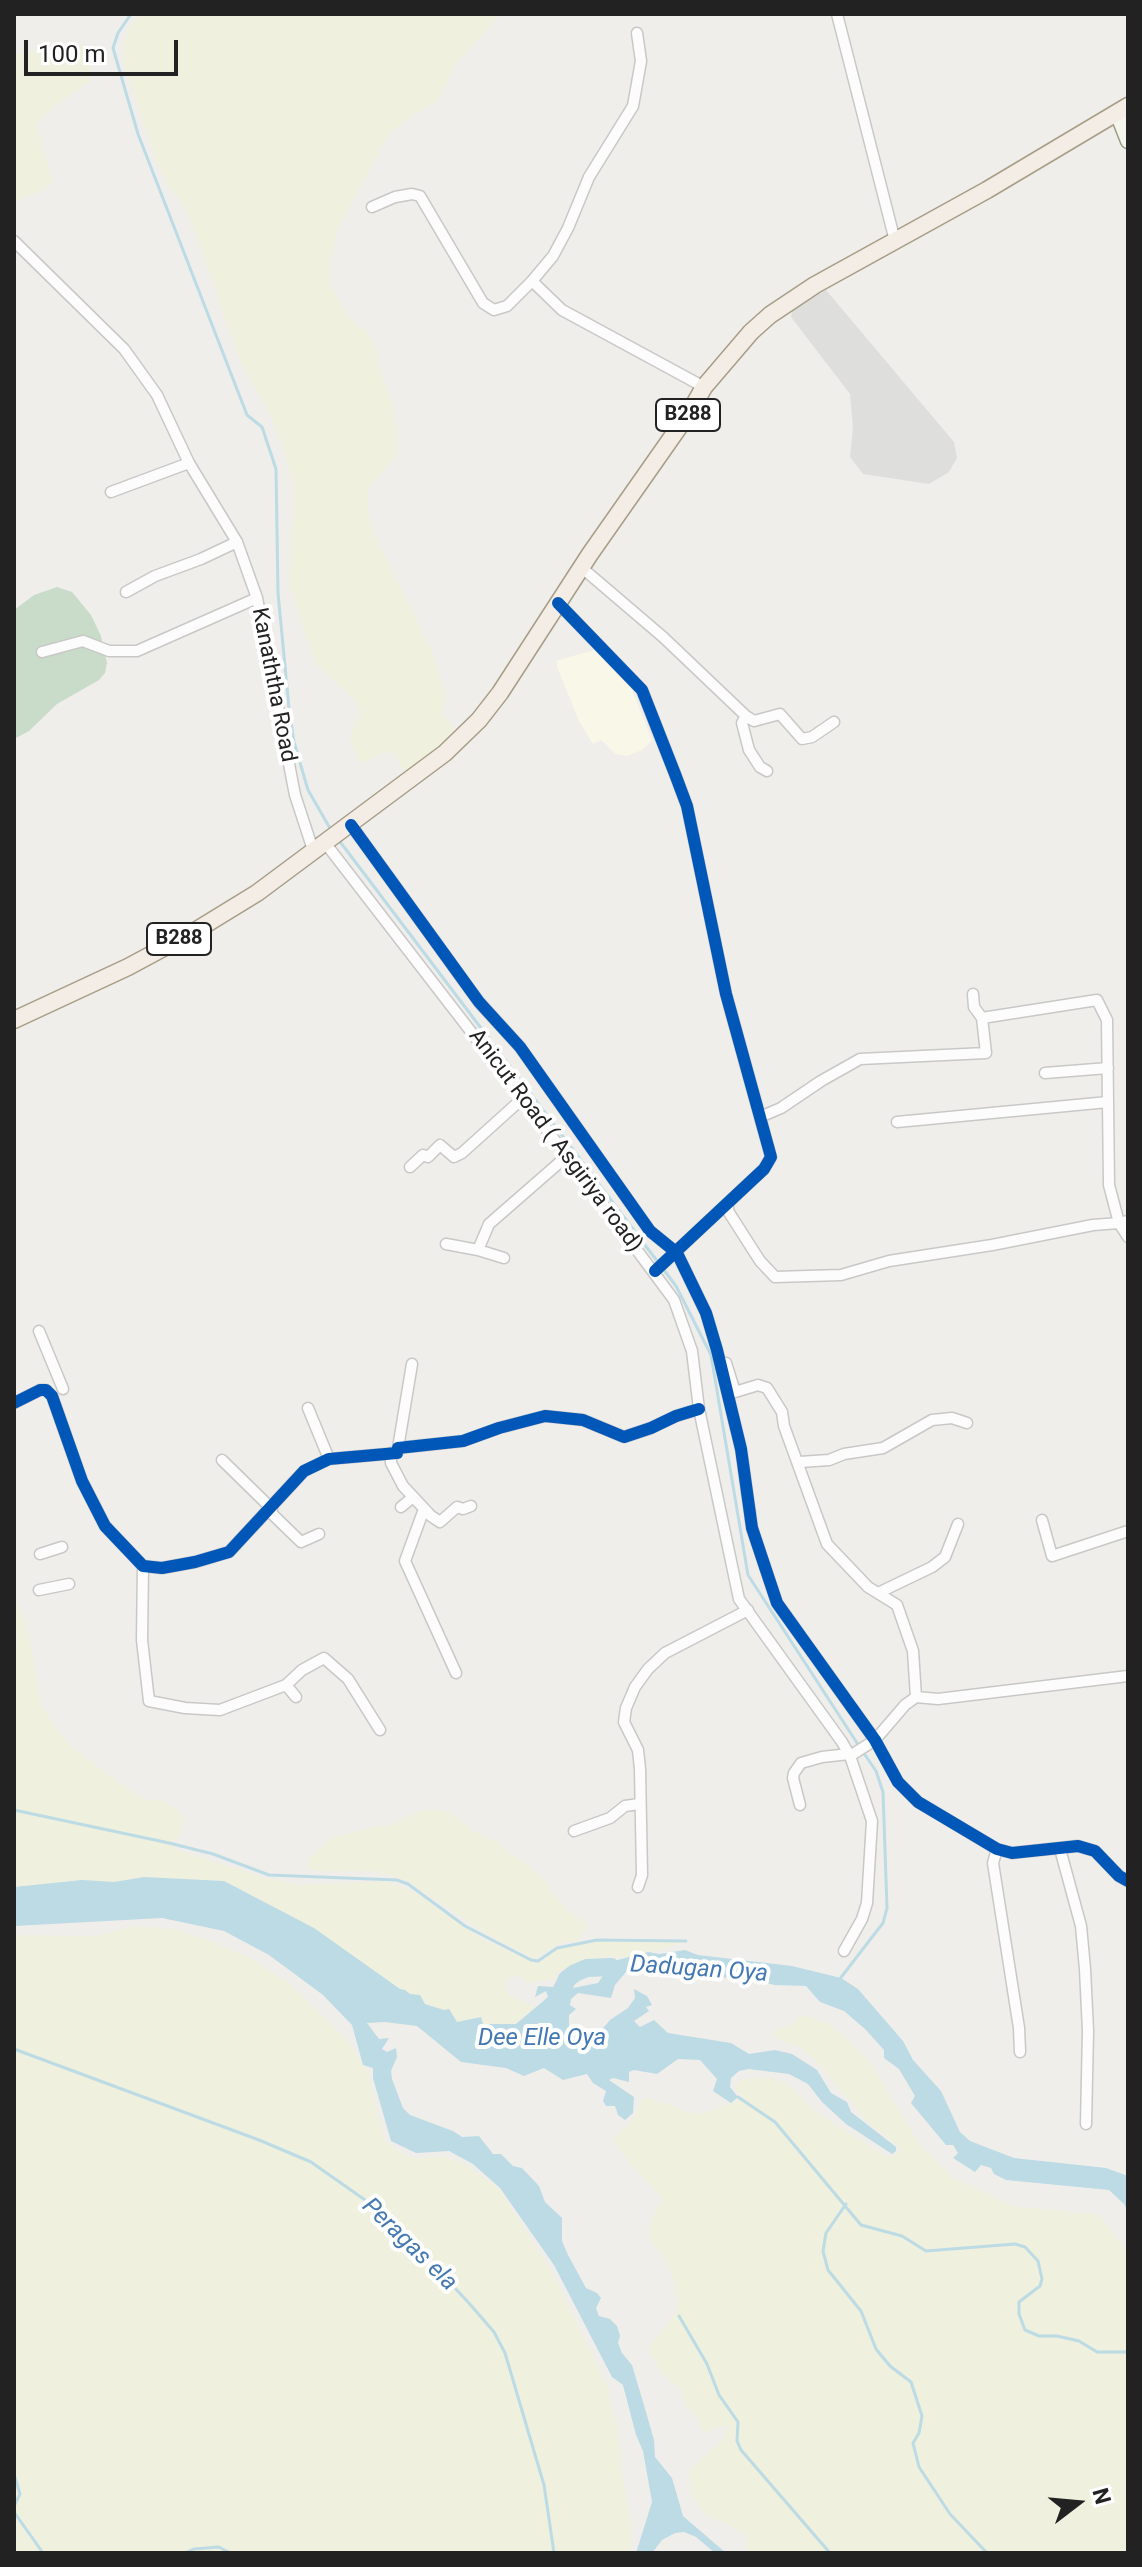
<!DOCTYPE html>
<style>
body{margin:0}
#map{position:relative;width:1142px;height:2567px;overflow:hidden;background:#f0eeeb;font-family:Roboto,sans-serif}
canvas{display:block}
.frame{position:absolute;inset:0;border:16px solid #222;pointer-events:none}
.north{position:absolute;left:1038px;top:2463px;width:80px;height:80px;-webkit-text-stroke:6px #fff;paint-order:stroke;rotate:74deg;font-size:22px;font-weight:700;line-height:32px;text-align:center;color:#222}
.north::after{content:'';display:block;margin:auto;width:28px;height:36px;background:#222;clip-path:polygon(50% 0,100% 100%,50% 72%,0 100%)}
.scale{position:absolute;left:24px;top:40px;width:154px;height:36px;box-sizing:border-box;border:4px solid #222;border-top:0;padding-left:10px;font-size:24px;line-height:28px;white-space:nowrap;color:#222;-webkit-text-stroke:6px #fff;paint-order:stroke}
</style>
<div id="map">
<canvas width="1142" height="2567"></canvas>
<div class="frame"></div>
<div class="north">N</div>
<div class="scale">100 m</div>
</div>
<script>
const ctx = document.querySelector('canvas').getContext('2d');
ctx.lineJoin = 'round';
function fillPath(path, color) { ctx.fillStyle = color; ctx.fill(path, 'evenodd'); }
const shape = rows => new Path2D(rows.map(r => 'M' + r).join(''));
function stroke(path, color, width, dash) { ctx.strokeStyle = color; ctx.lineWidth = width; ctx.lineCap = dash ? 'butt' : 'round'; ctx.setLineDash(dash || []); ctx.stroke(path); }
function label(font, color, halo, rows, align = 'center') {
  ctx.font = font + ' Roboto,sans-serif'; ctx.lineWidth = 8; ctx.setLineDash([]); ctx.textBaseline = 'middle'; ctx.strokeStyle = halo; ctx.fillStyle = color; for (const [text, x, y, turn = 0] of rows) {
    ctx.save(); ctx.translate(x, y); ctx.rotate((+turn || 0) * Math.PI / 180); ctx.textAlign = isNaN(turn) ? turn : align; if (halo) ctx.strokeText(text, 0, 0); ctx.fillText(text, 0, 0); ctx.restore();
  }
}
fillPath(shape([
 [598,649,628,680,652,740,642,750,627,756,615,754,601,740,593,744,579,721,557,667,557,661,562,659]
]), '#f8f7e8');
fillPath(shape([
 [826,290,954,442,957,458,949,472,929,484,863,474,850,457,853,428,850,394,791,317,792,311]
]), '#dededc');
fillPath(shape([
 [139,14,501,14,455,65,439,99,390,132,338,229,330,268,332,288,352,322,368,333,377,352,381,374,393,405,397,435,396,457,368,488,368,512,375,535,433,654,446,697,443,713,456,732,405,773,394,753,389,752,377,755,366,762,358,761,350,738,361,712,354,699,315,663,289,585,294,487,284,450,272,419,241,362,189,216,180,199,167,186,157,163,124,65,123,46,129,27],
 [82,45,90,53,90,81,50,110,37,125,53,182,45,189,14,202,14,54],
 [14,1597,26,1623,31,1644,41,1704,55,1727,72,1747,118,1782,144,1799,163,1801,184,1816,180,1835,172,1841,175,1849,262,1877,300,1885,388,1881,417,1894,487,1942,537,1963,557,1949,600,1941,682,1940,684,1943,628,1958,608,1956,589,1963,587,1959,569,1969,558,1970,558,1978,543,1981,528,1983,518,1975,506,1982,509,1995,535,2007,516,2024,482,2024,480,2017,457,2022,445,2010,424,2003,422,2000,390,1983,314,1928,224,1881,144,1877,114,1882,82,1880,14,1887],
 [437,1810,451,1813,473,1831,502,1844,506,1852,518,1858,545,1879,552,1894,560,1900,567,1911,584,1921,587,1927,584,1933,577,1941,560,1943,534,1959,489,1935,406,1880,372,1871,321,1871,311,1870,308,1866,308,1858,332,1838,378,1826,386,1827,420,1811],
 [134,1926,174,1929,214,1942,252,1959,290,1984,347,2040,368,2072,384,2140,410,2158,440,2157,461,2161,499,2189,552,2272,608,2387,611,2409,619,2429,622,2473,632,2529,631,2553,14,2553,14,1935,95,1936],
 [803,2015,828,2024,843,2034,872,2065,920,2145,952,2177,1012,2206,1100,2215,1126,2252,1128,2258,1128,2553,751,2553,746,2547,747,2536,726,2523,711,2518,701,2510,691,2493,689,2469,722,2441,728,2430,726,2426,717,2427,704,2434,696,2415,686,2407,679,2387,662,2374,650,2353,649,2345,659,2336,675,2313,677,2304,674,2280,664,2258,649,2238,649,2226,662,2197,631,2165,612,2139,632,2121,643,2097,671,2105,687,2112,701,2114,743,2099,734,2087,743,2079,768,2077,787,2084,822,2116,884,2155,893,2157,901,2149,870,2125,813,2058,798,2046,781,2041,770,2033,791,2024]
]), '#eff0de');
fillPath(shape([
 [57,587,72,592,91,615,101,636,107,663,105,673,99,680,57,704,29,731,14,739,14,610,34,595]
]), '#c8dcc9');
fillPath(shape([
 [144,1877,224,1881,314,1928,400,1989,405,1990,410,1994,420,1995,425,2004,444,2010,449,2009,457,2022,481,2017,483,2024,516,2024,548,1997,546,1991,535,1997,538,1986,553,1987,558,1978,567,1975,568,1979,574,1981,571,1986,573,1988,598,1983,604,1974,589,1975,587,1968,648,1952,659,1954,685,1950,698,1955,792,1966,841,1978,858,1989,903,2041,913,2060,941,2091,960,2132,970,2141,1014,2158,1106,2168,1128,2176,1128,2212,1124,2204,1109,2190,1006,2180,994,2174,991,2168,981,2165,975,2172,953,2158,958,2153,953,2145,946,2145,911,2103,915,2096,899,2069,884,2058,884,2050,865,2029,844,2011,820,2002,806,1986,775,1985,745,1978,697,1977,665,1968,626,1972,615,1985,611,1998,578,1993,571,1999,570,2005,576,2009,569,2015,569,2026,586,2037,599,2033,610,2020,628,2008,635,1998,634,1989,647,1996,652,2005,646,2007,649,2011,634,2021,640,2027,654,2020,668,2033,731,2043,749,2054,775,2050,792,2054,817,2070,831,2093,847,2102,851,2112,896,2147,896,2151,892,2154,846,2124,822,2102,808,2084,789,2074,749,2069,739,2071,731,2078,730,2087,738,2097,731,2103,713,2091,717,2079,700,2060,678,2059,657,2074,634,2070,629,2072,629,2082,613,2078,609,2080,634,2097,633,2113,625,2120,618,2115,615,2106,606,2106,603,2101,606,2091,593,2083,587,2074,563,2080,544,2068,524,2076,506,2068,461,2062,417,2026,385,2022,367,2023,379,2039,389,2038,382,2049,387,2052,396,2048,397,2057,391,2071,392,2079,403,2108,410,2115,453,2131,462,2137,479,2136,493,2154,501,2154,513,2166,522,2168,539,2186,545,2202,562,2218,562,2241,568,2255,586,2288,597,2293,601,2298,596,2308,599,2316,610,2319,617,2326,620,2336,618,2343,622,2353,632,2365,646,2412,654,2440,655,2457,672,2478,683,2516,726,2553,715,2553,696,2537,684,2532,675,2533,662,2540,652,2553,636,2553,652,2502,643,2451,636,2435,623,2385,612,2377,554,2265,500,2188,473,2164,449,2151,416,2153,391,2141,373,2078,373,2068,363,2065,352,2025,323,1995,269,1955,224,1931,162,1918,14,1926,14,1887,82,1880,114,1882]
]), '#bcdbe5');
stroke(shape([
 [131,14,118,33,113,48,138,134,247,415,262,427,276,469,278,593,289,708,294,742,308,790,331,830],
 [338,839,676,1286,711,1355,748,1575,859,1746],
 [14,1810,169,1843,213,1854,269,1875,397,1880,408,1884,465,1926,531,1960,538,1961,557,1948,597,1940,686,1941],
 [839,1980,883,1923,887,1908,883,1792,876,1771,863,1752],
 [14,2049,259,2140,311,2162,385,2214,468,2302,494,2332,505,2353,544,2485,554,2553],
 [738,2097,775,2122,861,2225,902,2236,926,2251,1015,2244,1025,2247,1038,2261,1042,2279,1040,2286,1019,2302,1019,2314,1025,2330,1039,2336,1057,2336,1079,2341,1097,2352,1128,2352],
 [846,2204,826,2233,823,2251,828,2270,861,2311,876,2349,890,2366,911,2382,922,2416,919,2433,913,2443,919,2467,950,2514,987,2553],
 [679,2316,707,2364,719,2395,738,2422,737,2441,741,2450,830,2553],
 [14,2474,20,2494,14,2506],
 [14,2512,43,2553],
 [185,2553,194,2549,219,2547,230,2553],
 [248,2553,257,2553]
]), '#bcdbe5', 3);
stroke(shape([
 [558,2001,567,1979,575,1973,587,1968,611,1967]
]), '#bcdbe5', 18);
const street = shape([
 [837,14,895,241],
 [637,33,641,61,633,106,589,177,568,228,553,256,532,281,562,310,704,387],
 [372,207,395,197,412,194,420,196,483,303,494,310,507,306,532,281],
 [14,241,124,349,157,395,189,463,237,542,257,598],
 [111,492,189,463],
 [581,567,663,637,746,716,754,721,780,714,802,739,812,737,834,722],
 [126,592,155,576,201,559,237,542],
 [558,603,642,690,675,774,687,806,726,994,771,1157,764,1169,655,1271],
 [42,652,83,641,109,651,137,651,257,598,295,795,314,853],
 [746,716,742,723,749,750,760,767,767,771],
 [351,825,479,1002,520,1047,650,1231,677,1253,706,1313,717,1350,741,1449,752,1528,777,1603,875,1740,898,1782,918,1802,997,1849,1012,1853,1078,1846,1095,1851,1119,1876,1128,1881],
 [326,844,567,1156,674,1300,692,1351,699,1409,739,1599,842,1742,850,1756,872,1821,867,1903,862,1919,844,1951],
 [973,994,974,1007,982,1018],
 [1045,1073,1108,1068],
 [760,1117,781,1108,821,1081,860,1059,986,1053,982,1018,1097,1000,1107,1020,1109,1185,1119,1223,1128,1221],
 [897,1122,1108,1102],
 [410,1167,423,1155,428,1157,440,1145,454,1157,462,1153,523,1098],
 [728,1203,728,1211,760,1261,775,1277,841,1275,889,1261,992,1245,1093,1225,1119,1223,1128,1237],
 [446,1244,478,1250],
 [504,1258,478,1250,489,1224,567,1156],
 [39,1331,63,1389],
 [726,1363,735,1392,758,1385,767,1388,782,1412,784,1426,827,1544,868,1587,897,1605,913,1651,916,1697],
 [14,1403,40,1390,46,1390,52,1396,82,1481,105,1526,143,1566,162,1568,195,1562,229,1552,304,1471,329,1459,397,1453,398,1448,463,1441,499,1428,545,1416,583,1420,624,1437,651,1428,676,1416,699,1409],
 [308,1408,329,1459],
 [398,1448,412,1364],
 [391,1453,391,1463,403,1486,431,1516,440,1522,457,1507,463,1509,471,1506],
 [222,1460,272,1509],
 [800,1462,829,1460,844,1454,883,1448,932,1420,952,1418,967,1423],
 [401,1507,412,1498],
 [424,1509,405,1561,456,1673],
 [269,1511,301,1542,319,1534],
 [1042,1520,1052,1556,1128,1531],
 [40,1554,62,1547],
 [143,1566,142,1640,149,1701,185,1708,220,1710,286,1685,302,1670,324,1658,348,1679,380,1730],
 [39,1590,69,1584],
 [878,1593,932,1567,945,1557,958,1524],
 [286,1685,296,1697],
 [850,1756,875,1740,905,1705,916,1697,938,1699,1128,1676],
 [800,1805,793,1778,794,1773,801,1763,822,1757,849,1754],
 [574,1831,610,1818,625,1806,639,1804],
 [997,1849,993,1863,1019,2028,1020,2052],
 [1060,1849,1081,1926,1085,1969,1088,2031,1086,2124],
 [638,1887,642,1875,640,1769,638,1750,624,1722,626,1708,635,1687,648,1669,665,1653,748,1610]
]);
const secondary = shape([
 [1117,113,1128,141]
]);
const primary = shape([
 [14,1020,128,967,195,931,257,893,445,753,479,720,500,693,590,554,691,410,704,387,751,332,770,315,815,285,987,190,1128,106]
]);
stroke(street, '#c9c8c7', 13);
stroke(secondary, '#999c81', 17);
stroke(primary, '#a79d86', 19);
stroke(street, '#fdfcfc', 10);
stroke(secondary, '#f5f5ed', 14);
stroke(primary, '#f3ede6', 16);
stroke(shape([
 [558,603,642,690,675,774,687,806,726,994,771,1157,764,1169,655,1271],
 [351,825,479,1002,520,1047,650,1231,677,1253,706,1313,717,1350,741,1449,752,1528,777,1603,875,1740,898,1782,918,1802,997,1849,1012,1853,1078,1846,1095,1851,1119,1876,1128,1881],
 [14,1403,40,1390,46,1390,52,1396,82,1481,105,1526,143,1566,162,1568,195,1562,229,1552,304,1471,329,1459,397,1453,398,1448,463,1441,499,1428,545,1416,583,1420,624,1437,651,1428,676,1416,699,1409]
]), '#0057b8', 12);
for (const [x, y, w] of [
 [688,415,64],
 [179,939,64]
]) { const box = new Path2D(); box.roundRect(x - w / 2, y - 16, w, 32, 6); ctx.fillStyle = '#fff'; ctx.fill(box); stroke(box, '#222', 2); }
label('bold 20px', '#222', null, [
 ["B288",688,415],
 ["B288",179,939]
]);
label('22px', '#222', '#fff', [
 ["Kanaththa Road",273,685,79],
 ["Anicut Road ( Asgiriya road)",555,1141,53]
]);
label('italic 24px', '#4378b2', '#fff', [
 ["Dadugan Oya",699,1970,4],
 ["Dee Elle Oya",542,2039],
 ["Peragas ela",409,2245,44]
]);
</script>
